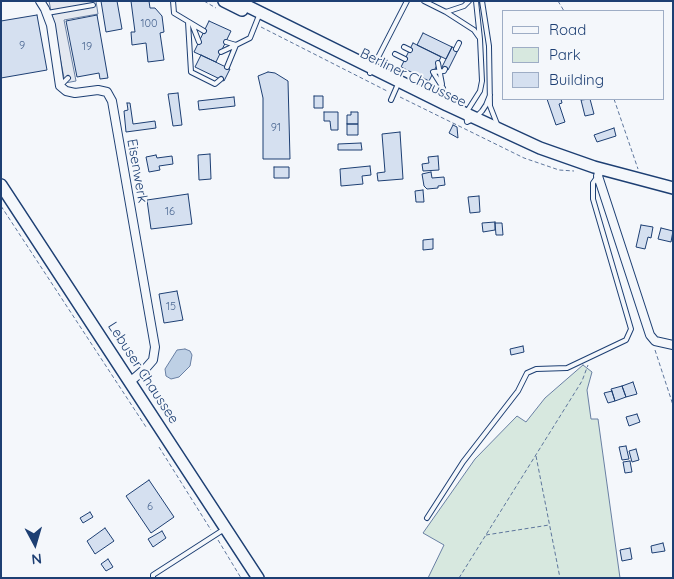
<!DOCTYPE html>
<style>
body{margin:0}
#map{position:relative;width:674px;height:579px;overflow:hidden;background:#f4f7fb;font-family:Quicksand,sans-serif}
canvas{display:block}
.frame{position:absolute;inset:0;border:2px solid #1d3f73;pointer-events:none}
.legend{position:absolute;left:502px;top:10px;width:162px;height:90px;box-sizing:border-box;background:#f4f7fb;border:1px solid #9eadc5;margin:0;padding:6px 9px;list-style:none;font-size:15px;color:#1d3f73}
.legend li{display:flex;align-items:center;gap:10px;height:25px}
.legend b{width:25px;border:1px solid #9eadc5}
.north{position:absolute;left:10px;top:519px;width:50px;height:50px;-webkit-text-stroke:4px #f4f7fb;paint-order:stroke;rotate:174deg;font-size:14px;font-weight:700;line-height:20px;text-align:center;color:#1d3f73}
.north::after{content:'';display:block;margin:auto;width:18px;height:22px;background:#1d3f73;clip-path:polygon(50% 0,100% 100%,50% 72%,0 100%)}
</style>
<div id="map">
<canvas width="674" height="579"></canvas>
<div class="frame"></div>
<ul class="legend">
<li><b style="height:6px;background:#f4f7fb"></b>Road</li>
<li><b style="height:14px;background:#d7e8df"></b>Park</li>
<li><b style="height:14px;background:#d5e0f0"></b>Building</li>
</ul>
<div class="north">N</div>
</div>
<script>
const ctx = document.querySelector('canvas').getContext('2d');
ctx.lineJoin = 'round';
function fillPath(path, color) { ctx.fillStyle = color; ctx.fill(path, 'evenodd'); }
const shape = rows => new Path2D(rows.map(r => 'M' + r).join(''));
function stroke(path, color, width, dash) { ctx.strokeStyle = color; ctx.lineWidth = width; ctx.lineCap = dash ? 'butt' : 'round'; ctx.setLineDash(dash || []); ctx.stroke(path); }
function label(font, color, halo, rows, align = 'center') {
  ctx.font = font + ' Quicksand,sans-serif'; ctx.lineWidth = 4; ctx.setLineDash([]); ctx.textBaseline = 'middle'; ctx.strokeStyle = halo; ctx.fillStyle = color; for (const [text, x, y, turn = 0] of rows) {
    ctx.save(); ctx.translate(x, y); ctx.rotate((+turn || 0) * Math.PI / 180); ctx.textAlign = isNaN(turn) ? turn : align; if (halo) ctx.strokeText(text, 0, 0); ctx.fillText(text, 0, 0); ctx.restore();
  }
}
const green = shape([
 [583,365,592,372,587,390,591,419,598,419,620,578,428,578,444,545,423,533,475,459,517,416,526,422,545,398,583,365]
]);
fillPath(green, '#d7e8df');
stroke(green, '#687fa3', 1);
const parking = shape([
 [49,1,96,1,98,14,64,20,76,81,65,83,49,1]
]);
fillPath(parking, '#e3e8f0');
stroke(parking, '#687fa3', 1);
const water = shape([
 [185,349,190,351,192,355,190,366,179,377,171,379,166,376,165,369,177,350,185,349]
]);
fillPath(water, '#bed0e5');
stroke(water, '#687fa3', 1);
const building = shape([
 [101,1,117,1,122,29,106,32,101,1],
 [131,1,149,1,150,8,155,8,162,16,164,32,160,33,164,60,148,62,146,43,132,45,131,32,135,32,131,1],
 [37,15,47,70,1,78,1,21,37,15],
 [97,15,108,78,100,79,99,73,77,77,66,21,97,15],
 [209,21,231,31,216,62,194,52,209,21],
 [423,33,452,47,446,59,417,45,423,33],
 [413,43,441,57,429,81,401,67,413,43],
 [452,47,458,50,448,70,442,67,452,47],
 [201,55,230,69,224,81,195,67,201,55],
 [268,72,275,73,288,81,290,159,263,159,263,98,258,76,268,72],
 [178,93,182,125,173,126,168,94,178,93],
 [314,96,323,96,323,108,314,108,314,96],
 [234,97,235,106,199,110,198,101,234,97],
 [547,99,561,99,562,103,559,104,565,122,556,125,547,99],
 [590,99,594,114,585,116,581,100,590,99],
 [127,103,130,103,133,124,155,121,156,128,126,132,124,111,128,110,127,103],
 [324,112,338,112,338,130,331,130,330,121,324,121,324,112],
 [351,112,358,112,358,124,347,124,347,115,351,115,351,112],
 [347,124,358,124,358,135,347,135,347,124],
 [453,125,457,127,458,138,449,133,453,125],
 [614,128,616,136,597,142,594,135,614,128],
 [400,132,403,179,378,181,377,173,385,172,382,134,400,132],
 [361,143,362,150,338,150,338,144,361,143],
 [210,154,211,179,199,180,198,155,210,154],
 [156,155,157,158,172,156,173,164,159,166,160,170,149,172,146,157,156,155],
 [438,156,439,170,423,171,422,164,429,163,428,157,438,156],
 [370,166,371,175,362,176,363,184,341,186,340,169,370,166],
 [274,167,289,167,289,178,274,178,274,167],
 [431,172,432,178,444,177,445,185,438,186,438,188,427,189,424,186,422,174,431,172],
 [423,190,424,202,416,202,415,191,423,190],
 [188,194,192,224,151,229,147,200,188,194],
 [479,196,480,212,470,213,468,197,479,196],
 [495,222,495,230,483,232,482,223,495,222],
 [495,223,502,223,503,235,496,235,495,223],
 [641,225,653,227,651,238,648,237,645,249,636,247,641,225],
 [661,228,673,231,671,242,658,239,661,228],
 [433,239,433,249,423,250,423,240,433,239],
 [177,291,183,320,164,323,159,294,177,291],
 [523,346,524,352,511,355,510,349,523,346],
 [633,382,637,394,626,397,622,386,633,382],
 [622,386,626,397,615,401,611,389,622,386],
 [612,391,615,401,608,403,604,393,612,391],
 [637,414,640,422,629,426,626,417,637,414],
 [626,446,629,459,622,460,619,447,626,446],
 [636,449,639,460,632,462,629,451,636,449],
 [630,461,632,472,625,473,623,462,630,461],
 [149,480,174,517,151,533,126,496,149,480],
 [90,512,93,517,83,523,80,518,90,512],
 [105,528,114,541,95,554,87,541,105,528],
 [162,531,166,538,153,547,148,539,162,531],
 [663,543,665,551,652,553,651,546,663,543],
 [630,548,632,559,622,561,620,550,630,548],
 [108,559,113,567,106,571,101,564,108,559]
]);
fillPath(building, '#d5e0f0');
stroke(building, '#1d3f73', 1);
const service = shape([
 [173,1,174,13,204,31],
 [424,1,446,12,474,30,479,37],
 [476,1,480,39,482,81,480,91,466,113,467,122,475,118,482,111,486,105,490,95],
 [482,1,489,46,490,106,497,124],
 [446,12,464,6,469,1],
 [47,13,93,5],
 [188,22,191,72,215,84,221,79],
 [192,24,199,42],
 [226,42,236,45,250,38,258,18],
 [404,47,410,50],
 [456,49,459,43],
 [221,52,236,45],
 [395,54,405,59],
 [438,63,442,84],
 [227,67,236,45],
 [370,73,407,1],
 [60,86,68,78],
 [443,88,433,72,444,71,445,69],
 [391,100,398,84],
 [427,518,463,462,518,391,527,373,536,369,567,368,626,340,631,329,593,199,593,183,598,176],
 [153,578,153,575,223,530]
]);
const minor = shape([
 [40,1,45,9,51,25,60,86,66,91,75,93,98,90,107,92,112,101,155,347,153,360,146,368,131,381],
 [600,169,598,176,650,335,655,341,673,345]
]);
const primary = shape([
 [224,1,242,10],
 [237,1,447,105,540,148,594,167,673,188],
 [1,185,258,578]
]);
stroke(service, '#1d3f73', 6);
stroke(minor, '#1d3f73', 10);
stroke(primary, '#1d3f73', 14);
stroke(shape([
 [204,1,216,8],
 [558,1,564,11],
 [261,27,387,91],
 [400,97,524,158,559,170,574,171],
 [614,99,638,169],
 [1,206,146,427],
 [655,350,673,405],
 [159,447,211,530],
 [536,456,560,578],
 [486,535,549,525],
 [218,540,241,578],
 [459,578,582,381,588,365]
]), '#5e769c', 1, [4, 2.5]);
stroke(service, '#f4f7fb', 4);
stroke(minor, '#f4f7fb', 8);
stroke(primary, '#f4f7fb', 11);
label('11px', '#4b6792', null, [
 ["100",149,24],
 ["9",22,46],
 ["19",87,47],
 ["91",276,128],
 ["16",170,212],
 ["15",171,307],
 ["6",150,507]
]);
label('14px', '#1d3f73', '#f4f7fb', [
 ["Berliner Chaussee",413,78,26],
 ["Eisenwerk",137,171,80],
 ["Lebuser Chaussee",143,373,57]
]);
</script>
